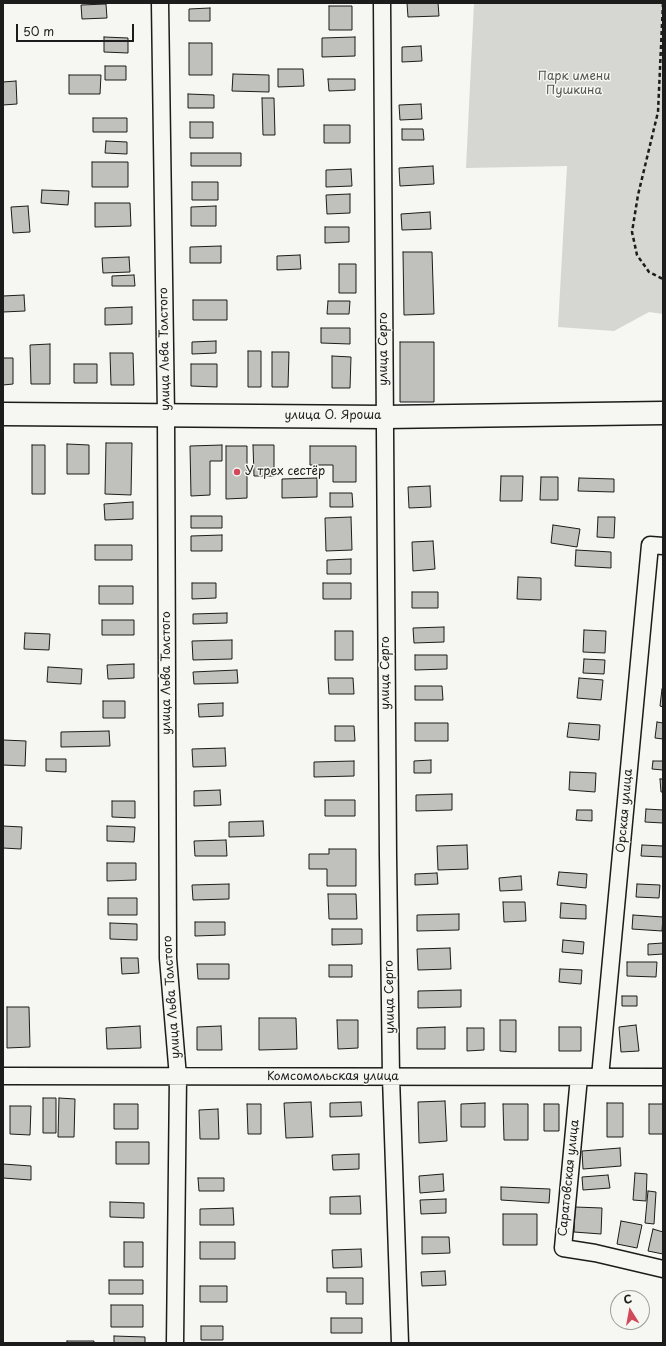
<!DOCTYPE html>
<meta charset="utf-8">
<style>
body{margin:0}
#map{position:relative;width:666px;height:1346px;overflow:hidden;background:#f6f6f2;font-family:"Playpen Sans",sans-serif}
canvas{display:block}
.frame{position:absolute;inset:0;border:4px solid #1c1c1c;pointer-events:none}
.north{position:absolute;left:610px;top:1290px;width:40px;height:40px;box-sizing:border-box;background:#f6f6f2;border:1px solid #9f9f9c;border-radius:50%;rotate:349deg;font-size:11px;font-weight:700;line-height:16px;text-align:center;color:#1c1c1c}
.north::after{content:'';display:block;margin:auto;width:14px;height:18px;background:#d1495b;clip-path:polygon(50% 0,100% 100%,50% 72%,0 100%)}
.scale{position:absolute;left:16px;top:24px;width:118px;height:18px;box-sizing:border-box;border:2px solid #1c1c1c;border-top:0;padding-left:5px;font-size:12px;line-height:14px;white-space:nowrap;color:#1c1c1c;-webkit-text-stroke:3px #f6f6f2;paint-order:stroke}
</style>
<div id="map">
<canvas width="666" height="1346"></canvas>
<div class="frame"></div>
<div class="north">С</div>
<div class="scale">50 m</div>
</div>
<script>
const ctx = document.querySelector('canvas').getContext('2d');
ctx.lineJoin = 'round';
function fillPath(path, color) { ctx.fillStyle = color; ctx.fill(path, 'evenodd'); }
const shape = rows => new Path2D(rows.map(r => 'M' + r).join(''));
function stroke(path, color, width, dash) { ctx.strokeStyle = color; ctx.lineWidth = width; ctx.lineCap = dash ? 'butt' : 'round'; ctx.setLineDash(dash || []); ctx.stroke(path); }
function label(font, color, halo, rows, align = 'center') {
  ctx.font = font + ' "Playpen Sans",sans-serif'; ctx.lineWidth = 3; ctx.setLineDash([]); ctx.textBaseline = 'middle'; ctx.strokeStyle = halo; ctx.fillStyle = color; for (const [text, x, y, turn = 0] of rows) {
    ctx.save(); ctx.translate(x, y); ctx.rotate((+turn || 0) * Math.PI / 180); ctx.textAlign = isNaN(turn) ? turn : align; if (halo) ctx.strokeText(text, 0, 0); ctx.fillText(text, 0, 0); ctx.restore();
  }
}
fillPath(shape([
 [474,3,663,3,663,314,649,312,614,331,558,327,567,166,466,168]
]), '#d6d6d2');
const building = shape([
 [407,3,438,3,439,16,408,17,407,3],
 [106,4,107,18,82,19,81,5,106,4],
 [329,6,352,6,352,30,329,30,329,6],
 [210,8,210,21,189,21,189,9,210,8],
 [104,37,128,38,128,53,104,52,104,37],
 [355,37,355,56,322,57,322,38,355,37],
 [189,43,212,43,212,75,189,75,189,43],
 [421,46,422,61,402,62,402,47,421,46],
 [105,66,126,66,126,80,105,80,105,66],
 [278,69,303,69,304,86,278,87,278,69],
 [233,74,269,75,269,92,232,91,233,74],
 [69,75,101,75,100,94,69,94,69,75],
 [328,79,355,79,355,90,329,91,328,79],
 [16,81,17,104,3,105,3,82,16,81],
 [188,94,214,95,214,108,188,108,188,94],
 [262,98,274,98,275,135,263,135,262,98],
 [421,104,422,119,400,120,399,105,421,104],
 [93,118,127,118,127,132,93,132,93,118],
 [190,122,213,122,213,138,190,138,190,122],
 [324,125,350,125,350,143,324,143,324,125],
 [402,129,423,129,424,140,402,140,402,129],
 [106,141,127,142,127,154,105,153,106,141],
 [191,153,241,153,241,166,191,166,191,153],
 [92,162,128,162,128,187,92,187,92,162],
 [433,166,434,184,400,186,399,168,433,166],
 [351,169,352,186,326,187,326,170,351,169],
 [192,182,218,182,218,200,192,200,192,182],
 [42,190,69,191,68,205,41,203,42,190],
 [350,194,350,213,327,214,326,195,350,194],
 [95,203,130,203,131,226,95,227,95,203],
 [28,206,30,232,13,233,11,207,28,206],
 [216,206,216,226,191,226,191,207,216,206],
 [430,212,431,229,402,230,401,214,430,212],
 [325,227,349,227,349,242,325,243,325,227],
 [221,246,221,263,190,263,190,247,221,246],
 [403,252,432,252,434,314,404,315,403,252],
 [300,255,301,269,277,270,277,256,300,255],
 [129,257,130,272,103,273,102,258,129,257],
 [339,264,356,264,356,293,339,293,339,264],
 [134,275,135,286,112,286,112,276,134,275],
 [24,295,25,311,3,312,3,296,24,295],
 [193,300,227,300,227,320,193,320,193,300],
 [328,301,350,301,349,314,327,314,328,301],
 [132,307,132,324,105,325,105,308,132,307],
 [321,328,350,328,350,344,321,343,321,328],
 [216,341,216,353,192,354,192,342,216,341],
 [400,342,434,342,434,402,400,402,400,342],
 [50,344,50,384,31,384,30,345,50,344],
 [248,351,261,351,261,387,248,387,248,351],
 [272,352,289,352,288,387,272,387,272,352],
 [110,353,133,353,134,385,111,385,110,353],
 [332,356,351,357,350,388,332,388,332,356],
 [3,358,13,358,13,384,3,385,3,358],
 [74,364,97,364,97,383,74,383,74,364],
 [191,364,217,364,217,387,191,386,191,364],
 [106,443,132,443,131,495,105,494,106,443],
 [67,444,89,445,89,474,67,474,67,444],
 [32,445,45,445,45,494,32,494,32,445],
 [222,445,222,461,210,461,210,495,191,496,190,446,222,445],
 [253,445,274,445,274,476,254,476,253,445],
 [226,446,247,446,247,498,226,499,226,446],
 [310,446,356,446,356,482,333,482,333,465,310,465,310,446],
 [501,476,523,476,522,501,500,501,501,476],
 [541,477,558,477,558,500,540,500,541,477],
 [317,478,317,497,282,498,282,479,317,478],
 [579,478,614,479,614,492,578,491,579,478],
 [430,486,431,507,409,508,408,487,430,486],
 [330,493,352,493,353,507,330,507,330,493],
 [133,502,133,519,105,520,104,504,133,502],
 [191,516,222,516,222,528,191,528,191,516],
 [351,517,352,550,326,551,325,518,351,517],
 [598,517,615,517,614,538,597,537,598,517],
 [553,525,580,529,577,547,551,543,553,525],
 [222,535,222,551,191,551,191,536,222,535],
 [433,541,435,569,413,571,412,542,433,541],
 [95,545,132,545,132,560,95,560,95,545],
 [576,550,611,552,611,568,575,566,576,550],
 [351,559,351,574,327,574,327,560,351,559],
 [518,577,541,578,541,600,517,599,518,577],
 [192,583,216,583,216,598,192,599,192,583],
 [323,583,351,583,351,599,323,599,323,583],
 [99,586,133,586,133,604,99,604,99,586],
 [412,592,438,592,438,608,412,608,412,592],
 [227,613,227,623,193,624,193,614,227,613],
 [102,620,134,620,134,635,102,635,102,620],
 [444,627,444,642,414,643,413,628,444,627],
 [584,630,606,631,605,653,583,652,584,630],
 [335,631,353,631,353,660,335,660,335,631],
 [25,633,50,634,49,650,24,649,25,633],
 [232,640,232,659,193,660,192,641,232,640],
 [415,655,447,655,447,669,415,670,415,655],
 [584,659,605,660,604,674,583,673,584,659],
 [134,664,134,678,108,679,107,665,134,664],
 [48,667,82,669,81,684,47,682,48,667],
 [237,670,238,683,194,684,193,672,237,670],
 [328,678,353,678,354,694,329,694,328,678],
 [579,678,603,680,601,700,577,698,579,678],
 [415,686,442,686,443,700,415,700,415,686],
 [662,689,663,689,663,707,660,706,662,689],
 [103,701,125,701,125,718,103,718,103,701],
 [223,703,223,716,199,717,198,704,223,703],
 [657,722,663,723,663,739,655,738,657,722],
 [415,723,448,723,448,741,415,741,415,723],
 [569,723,600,725,599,740,567,737,569,723],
 [335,726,354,726,355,741,335,741,335,726],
 [109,731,110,746,61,747,61,732,109,731],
 [3,740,26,741,25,766,3,765,3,740],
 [225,748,226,766,193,767,192,749,225,748],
 [46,759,66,759,66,772,46,771,46,759],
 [431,760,431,773,414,773,414,761,431,760],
 [354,761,354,776,314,777,314,762,354,761],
 [653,761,663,761,663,770,652,769,653,761],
 [570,772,596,773,595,792,569,790,570,772],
 [660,779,663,779,663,792,661,792,660,779],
 [220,790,221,805,194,806,194,791,220,790],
 [452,794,452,810,416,811,416,795,452,794],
 [325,800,355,800,355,816,325,816,325,800],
 [112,801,135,801,135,818,112,817,112,801],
 [646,809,663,810,663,823,645,822,646,809],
 [577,810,592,810,592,821,576,820,577,810],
 [263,821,264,836,229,837,229,822,263,821],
 [3,826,22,827,21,849,3,848,3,826],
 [107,826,135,827,134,842,107,841,107,826],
 [226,840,227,856,195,856,194,841,226,840],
 [467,845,468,869,438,870,437,846,467,845],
 [642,845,663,846,663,857,641,856,642,845],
 [329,849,356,849,356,886,327,886,327,869,309,869,309,854,329,854,329,849],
 [107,863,136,863,136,880,107,881,107,863],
 [559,872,587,874,586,888,557,885,559,872],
 [437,873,438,884,415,885,415,874,437,873],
 [521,876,522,890,500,891,499,878,521,876],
 [229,884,229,899,193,900,192,885,229,884],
 [637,884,660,885,659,898,636,897,637,884],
 [328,894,356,894,357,919,329,919,328,894],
 [108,898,137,898,137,915,108,915,108,898],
 [503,902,525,902,526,921,504,922,503,902],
 [561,903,586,905,586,919,560,918,561,903],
 [459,914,459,930,417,931,417,915,459,914],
 [633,915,663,917,662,931,632,929,633,915],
 [195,922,225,922,225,935,195,936,195,922],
 [110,923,137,924,137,940,110,939,110,923],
 [332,929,362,929,362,944,332,945,332,929],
 [563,940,584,942,583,954,562,952,563,940],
 [663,943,663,954,648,955,648,944,663,943],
 [450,948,451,969,418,970,417,949,450,948],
 [121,958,138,958,139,973,122,974,121,958],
 [627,962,657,962,656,977,627,976,627,962],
 [197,964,229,964,229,979,198,979,197,964],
 [329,965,352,965,352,977,329,977,329,965],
 [560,969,582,970,581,984,559,982,560,969],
 [461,990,461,1007,418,1008,418,991,461,990],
 [622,996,637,996,637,1006,622,1006,622,996],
 [7,1007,29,1007,30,1047,7,1048,7,1007],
 [259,1018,296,1018,297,1049,259,1050,259,1018],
 [337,1020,358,1020,358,1048,338,1049,337,1020],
 [500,1020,516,1020,516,1052,500,1051,500,1020],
 [636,1025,639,1051,621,1052,619,1027,636,1025],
 [140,1026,141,1048,107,1049,106,1028,140,1026],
 [221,1026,222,1050,197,1050,197,1027,221,1026],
 [445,1027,445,1049,417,1049,417,1028,445,1027],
 [559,1027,581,1027,581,1051,559,1051,559,1027],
 [467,1028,484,1028,484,1050,467,1051,467,1028],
 [43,1098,56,1098,56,1133,43,1133,43,1098],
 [59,1098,75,1099,74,1137,58,1137,59,1098],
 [445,1101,447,1141,419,1143,418,1102,445,1101],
 [311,1102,313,1137,286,1138,284,1103,311,1102],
 [361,1102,362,1116,330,1117,330,1103,361,1102],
 [485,1103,485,1127,461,1127,461,1104,485,1103],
 [607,1103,623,1103,623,1137,607,1137,607,1103],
 [114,1104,138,1104,138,1129,114,1129,114,1104],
 [247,1104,261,1104,261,1134,248,1134,247,1104],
 [503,1104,528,1104,528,1140,504,1140,503,1104],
 [544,1104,559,1104,559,1131,544,1131,544,1104],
 [649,1104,663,1104,663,1134,649,1134,649,1104],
 [10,1106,31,1106,30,1135,10,1134,10,1106],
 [218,1109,219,1139,200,1139,199,1110,218,1109],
 [116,1142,149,1142,149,1164,116,1164,116,1142],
 [620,1148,621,1166,583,1169,582,1151,620,1148],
 [359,1154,359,1169,333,1170,332,1155,359,1154],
 [3,1164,31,1166,31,1180,3,1178,3,1164],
 [635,1173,647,1174,646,1201,633,1200,635,1173],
 [443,1174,444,1191,420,1193,419,1176,443,1174],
 [608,1175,610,1188,583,1190,582,1177,608,1175],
 [198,1178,224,1178,224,1191,199,1191,198,1178],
 [501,1187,550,1189,549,1203,501,1200,501,1187],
 [648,1191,656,1192,654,1224,645,1223,648,1191],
 [360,1196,361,1214,330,1214,330,1197,360,1196],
 [446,1199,446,1213,421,1214,420,1200,446,1199],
 [110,1202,144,1203,144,1218,110,1217,110,1202],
 [575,1207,602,1208,601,1234,574,1232,575,1207],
 [233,1208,234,1225,200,1225,200,1209,233,1208],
 [503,1214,537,1214,537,1245,503,1245,503,1214],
 [621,1221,642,1225,637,1248,617,1244,621,1221],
 [653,1229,663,1232,663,1254,648,1251,653,1229],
 [422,1237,449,1237,450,1253,422,1254,422,1237],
 [124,1242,143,1242,143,1267,124,1267,124,1242],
 [200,1242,235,1242,235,1259,200,1259,200,1242],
 [361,1249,362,1267,333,1268,332,1250,361,1249],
 [445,1271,446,1285,422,1286,421,1272,445,1271],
 [327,1278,363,1278,363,1304,346,1304,346,1292,327,1292,327,1278],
 [109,1280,143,1280,143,1294,109,1294,109,1280],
 [200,1286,227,1286,227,1302,200,1302,200,1286],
 [111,1305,143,1305,143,1327,111,1327,111,1305],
 [331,1318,362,1318,362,1333,331,1333,331,1318],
 [201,1326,223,1326,223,1340,201,1340,201,1326],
 [114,1336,145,1337,145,1343,114,1343,114,1336],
 [67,1341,94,1341,94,1343,67,1343,67,1341]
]);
fillPath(building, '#c0c0bd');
stroke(building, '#1c1c1c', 1);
const minor = shape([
 [160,3,166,415,168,958,178,1077,175,1343],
 [382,3,388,856,391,1077,400,1343],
 [3,1076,663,1077],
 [579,1077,563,1248,595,1253,663,1269],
 [600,1077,650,545,663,546]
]);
const secondary = shape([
 [3,414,384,417,663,413]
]);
stroke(minor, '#1c1c1c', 19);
stroke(secondary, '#1c1c1c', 25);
stroke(shape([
 [663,3,658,112,638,195,632,232,637,255,649,272,663,279]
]), '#1c1c1c', 2.5, [4, 3]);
stroke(minor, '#f6f6f2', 16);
stroke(secondary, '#f6f6f2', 22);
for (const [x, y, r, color] of [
 [237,472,4,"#d1495b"]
]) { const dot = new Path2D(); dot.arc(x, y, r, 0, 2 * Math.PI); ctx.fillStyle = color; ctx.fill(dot); stroke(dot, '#f6f6f2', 1.5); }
label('12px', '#545453', '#f6f6f2', [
 ["Парк имени",574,77],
 ["Пушкина",574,91]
]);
label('12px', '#1c1c1c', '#f6f6f2', [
 ["улица Льва Толстого",165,349,-91],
 ["улица Серго",384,349,-90],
 ["улица О. Яроша",333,416],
 ["улица Льва Толстого",167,673,-90],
 ["улица Серго",386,673,-90],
 ["Орская улица",625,811,-85],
 ["улица Льва Толстого",172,997,-94],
 ["улица Серго",390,997,-91],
 ["Комсомольская улица",333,1077],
 ["Саратовская улица",569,1178,-84]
]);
label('12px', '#1c1c1c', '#f6f6f2', [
 ["У трех сестёр",245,472]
], 'left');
</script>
